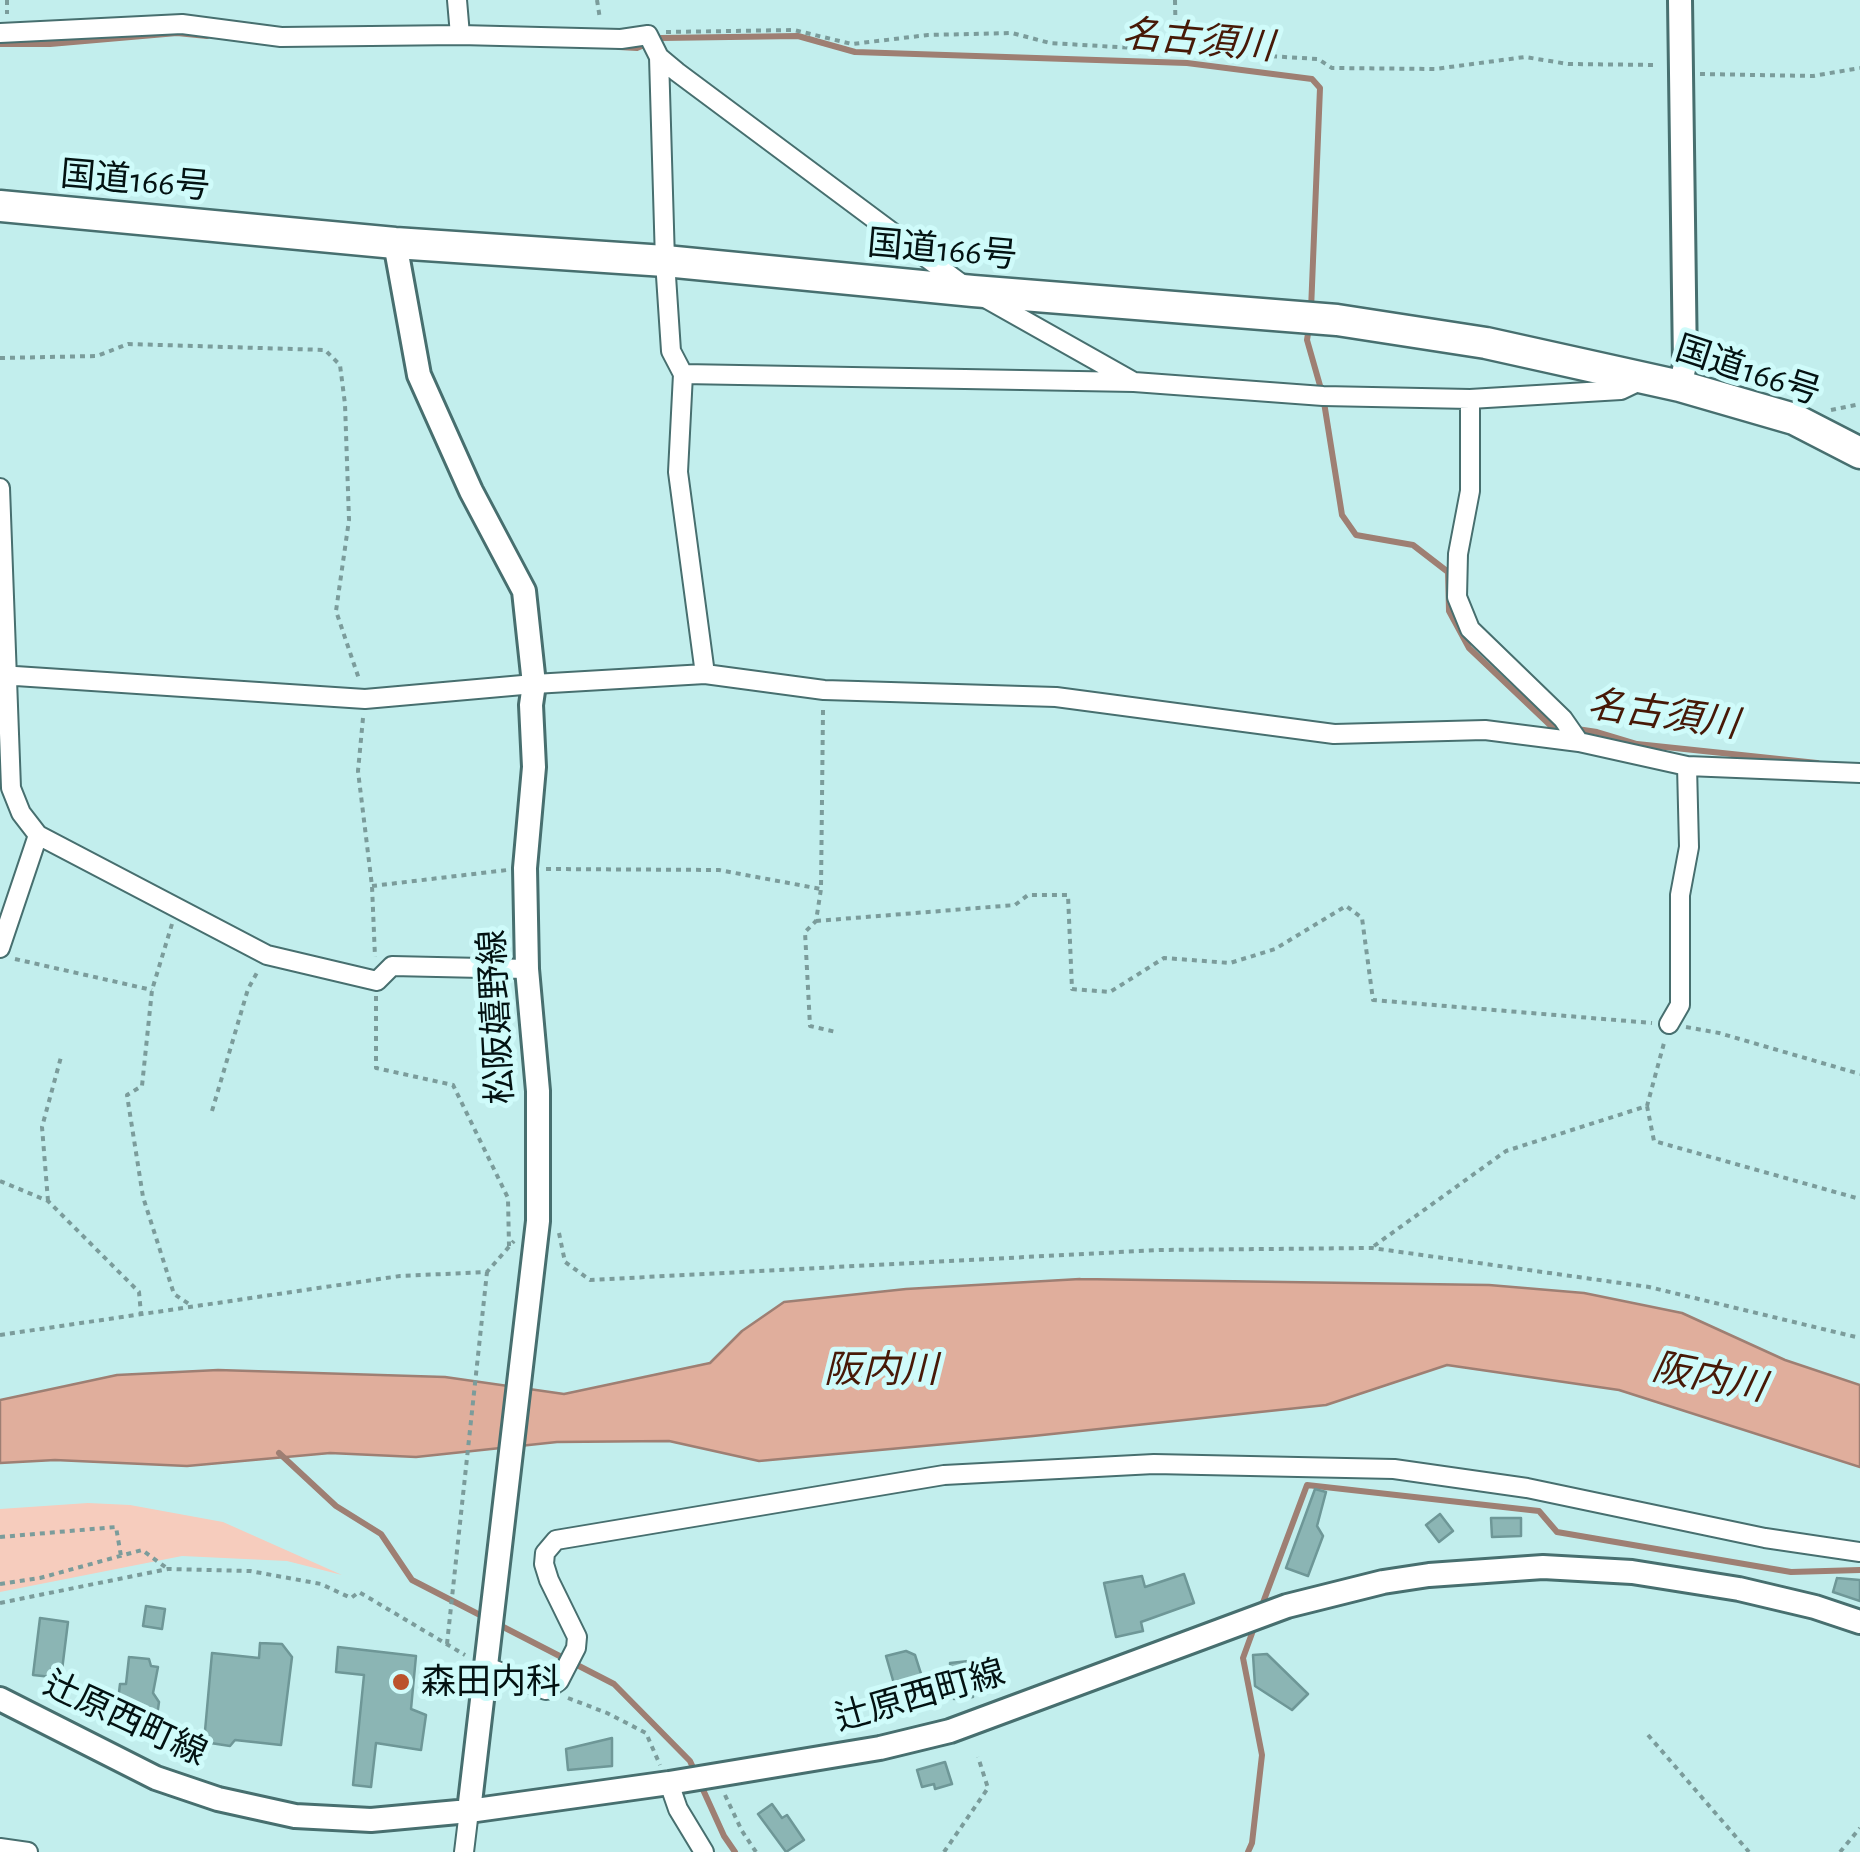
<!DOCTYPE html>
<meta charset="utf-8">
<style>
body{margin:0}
canvas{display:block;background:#c2eeed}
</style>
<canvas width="1860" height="1852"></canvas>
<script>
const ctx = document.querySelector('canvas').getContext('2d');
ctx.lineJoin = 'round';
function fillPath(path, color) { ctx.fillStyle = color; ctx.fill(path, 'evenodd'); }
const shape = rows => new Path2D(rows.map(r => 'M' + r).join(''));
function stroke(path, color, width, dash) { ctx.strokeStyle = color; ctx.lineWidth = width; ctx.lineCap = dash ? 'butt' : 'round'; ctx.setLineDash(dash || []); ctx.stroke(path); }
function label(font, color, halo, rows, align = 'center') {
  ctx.font = font + ' "Alegreya Sans","Noto Sans JP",sans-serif'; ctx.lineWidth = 10; ctx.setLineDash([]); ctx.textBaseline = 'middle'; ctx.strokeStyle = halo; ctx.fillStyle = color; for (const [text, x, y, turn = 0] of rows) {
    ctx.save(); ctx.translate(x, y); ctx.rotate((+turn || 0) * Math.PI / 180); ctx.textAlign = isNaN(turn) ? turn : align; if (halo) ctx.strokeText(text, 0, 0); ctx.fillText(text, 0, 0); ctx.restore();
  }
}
fillPath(shape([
 [88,1503,130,1505,223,1522,342,1575,287,1561,182,1556,0,1592,0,1509]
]), '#f6ccbd');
const water = shape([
 [1080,1279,1489,1285,1584,1293,1682,1313,1785,1360,1860,1385,1860,1467,1619,1390,1447,1365,1326,1405,1033,1436,759,1461,669,1441,557,1442,416,1457,330,1453,187,1466,55,1460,0,1463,0,1400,117,1375,218,1370,445,1377,564,1394,710,1363,742,1331,784,1302,906,1289,1080,1279]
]);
fillPath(water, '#e0ae9c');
stroke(water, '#9e7f73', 2.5);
stroke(shape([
 [0,44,50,44,177,33,207,36],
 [619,47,637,48,661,38,798,36,855,52,1187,63,1312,79,1320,88,1311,310],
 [1309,327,1307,340,1323,396,1342,515,1356,535,1413,545,1448,572,1449,611,1469,648,1550,725,1597,732,1637,744,1817,763],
 [279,1453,336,1506,381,1534,412,1580,614,1684,690,1761,724,1836,735,1852],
 [1261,1608,1307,1485,1539,1511,1557,1532,1791,1572,1860,1570],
 [1248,1852,1252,1843,1262,1755,1243,1658,1255,1625]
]), '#9e7f73', 6);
const building = shape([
 [1315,1489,1326,1492,1317,1526,1323,1536,1308,1576,1286,1568,1315,1489],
 [1440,1514,1453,1531,1439,1542,1426,1525,1440,1514],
 [1491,1518,1521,1518,1521,1536,1492,1537,1491,1518],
 [1184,1574,1194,1603,1141,1622,1143,1631,1116,1637,1104,1583,1142,1576,1145,1587,1184,1574],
 [1837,1578,1860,1580,1860,1601,1833,1592,1837,1578],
 [146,1606,165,1609,162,1629,143,1626,146,1606],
 [40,1618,68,1622,61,1678,33,1675,40,1618],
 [260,1643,282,1644,292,1657,281,1745,235,1740,230,1746,204,1742,212,1653,259,1658,260,1643],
 [338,1647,416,1656,411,1709,426,1715,421,1750,376,1743,371,1787,353,1785,364,1675,336,1672,338,1647],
 [906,1651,915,1655,929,1699,901,1708,886,1656,906,1651],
 [1267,1654,1308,1694,1292,1710,1255,1686,1253,1655,1267,1654],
 [129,1657,149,1659,151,1666,158,1667,153,1693,159,1702,156,1723,116,1717,120,1684,126,1684,129,1657],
 [969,1661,973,1697,954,1699,950,1663,969,1661],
 [612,1738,612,1766,568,1770,566,1749,612,1738],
 [945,1762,952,1784,935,1789,934,1784,922,1787,917,1770,945,1762],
 [772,1804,782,1818,787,1815,804,1840,786,1852,758,1814,772,1804]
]);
fillPath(building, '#8bb5b4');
stroke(building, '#6e9797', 2.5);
const street = shape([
 [457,0,460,35],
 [0,33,182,24,281,37,460,35,621,39,648,35,659,57,677,72,963,285],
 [659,57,665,261,671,351,683,374,678,472,705,674],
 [985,298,1134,382],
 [683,374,1134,382,1323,396,1470,399,1621,390,1644,379],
 [1470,399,1470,491,1458,554,1457,597,1470,629,1563,719,1579,742],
 [0,488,11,788,21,813,38,835,267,955,377,981,392,966,527,969],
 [0,675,365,699,534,684,705,674,824,690,1056,697,1334,734,1485,730,1579,742,1687,766,1860,773],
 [0,948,38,835],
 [1669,1024,1680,1005,1680,895,1689,847,1687,766],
 [487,1667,546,1690,559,1681,576,1648,577,1637,549,1580,544,1564,545,1553,556,1540,944,1475,1154,1464,1394,1469,1527,1488,1765,1538,1860,1552],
 [669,1783,678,1809,704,1852],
 [0,1848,28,1852],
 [464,1852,469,1811]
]);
const secondary = shape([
 [395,243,419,375,471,491,524,591,534,684,531,705,534,767,525,868,527,969,538,1091,538,1221,469,1811],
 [1680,386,1685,365,1680,0],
 [0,1699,156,1778,218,1799,295,1816,371,1820,469,1811,669,1783,880,1748,950,1731,1287,1606,1383,1582,1429,1575,1543,1567,1632,1572,1739,1589,1815,1607,1860,1622]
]);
const highway = shape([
 [0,206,395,243,665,261,973,291,1337,320,1486,343,1680,386,1794,419,1860,453]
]);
stroke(street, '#476f6f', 22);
stroke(secondary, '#476f6f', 28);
stroke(highway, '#476f6f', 35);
stroke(shape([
 [7,0,7,14],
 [597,0,600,19],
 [1175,0,1176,50],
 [666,32,794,30,852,44,928,35,1012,33,1050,43,1318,59,1332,68,1435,69,1525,57,1568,64,1658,65],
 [1700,74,1813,76,1860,68],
 [0,358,97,356,128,344,325,350,340,365,345,404,349,520,336,611,359,679],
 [1831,410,1860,404],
 [823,710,821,889,816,921,805,932,810,1026,836,1032],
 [363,718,358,771,372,886,375,957],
 [546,869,719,870,821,889],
 [372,886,507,870],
 [816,921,1015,905,1028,895,1068,895,1072,989,1110,992,1164,958,1230,963,1275,949,1346,906,1362,918,1373,1000,1652,1023],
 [172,924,152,990,142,1086,127,1095,143,1197,174,1294,192,1306],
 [15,959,152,990],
 [376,996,376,1068,453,1085,508,1198,509,1246],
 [1686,1027,1719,1033,1860,1074],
 [1647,1106,1654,1141,1860,1199],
 [212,1111,248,989,259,969],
 [0,1181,48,1201,139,1292,141,1314],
 [48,1201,42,1127,61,1057],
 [559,1233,565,1262,590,1280,1159,1250,1372,1248,1649,1287,1860,1338],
 [1374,1246,1506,1151,1647,1106,1664,1043],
 [0,1335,400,1276,487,1272,514,1241],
 [0,1537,116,1527,121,1556],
 [0,1584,40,1578,142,1550,168,1569],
 [0,1603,168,1569,250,1571,321,1584,351,1598,359,1592,465,1655],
 [447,1644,487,1272],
 [568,1698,607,1713,646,1733,660,1765],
 [1648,1735,1749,1852],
 [725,1795,742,1831,756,1852],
 [944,1852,988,1788,978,1757],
 [1840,1852,1860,1828]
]), '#7b9c9b', 4, [5, 5]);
stroke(street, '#fff', 18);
stroke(secondary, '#fff', 22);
stroke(highway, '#fff', 30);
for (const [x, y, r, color] of [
 [401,1682,10,"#bb532c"]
]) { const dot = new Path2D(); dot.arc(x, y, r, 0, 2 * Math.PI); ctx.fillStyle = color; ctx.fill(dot); stroke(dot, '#cffbfa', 4); }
label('35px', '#031212', '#cffbfa', [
 ["国道166号",135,181,5],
 ["国道166号",942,250,5],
 ["国道166号",1748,371,18],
 ["松阪嬉野線",497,1017,-93],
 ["辻原西町線",920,1696,-16],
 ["辻原西町線",125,1719,25]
]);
label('35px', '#031212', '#cffbfa', [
 ["森田内科",421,1682]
], 'left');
label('italic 38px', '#471907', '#cffbfa', [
 ["名古須川",1198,41,5],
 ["名古須川",1663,715,8],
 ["阪内川",881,1371],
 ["阪内川",1709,1378,11]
]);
</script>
